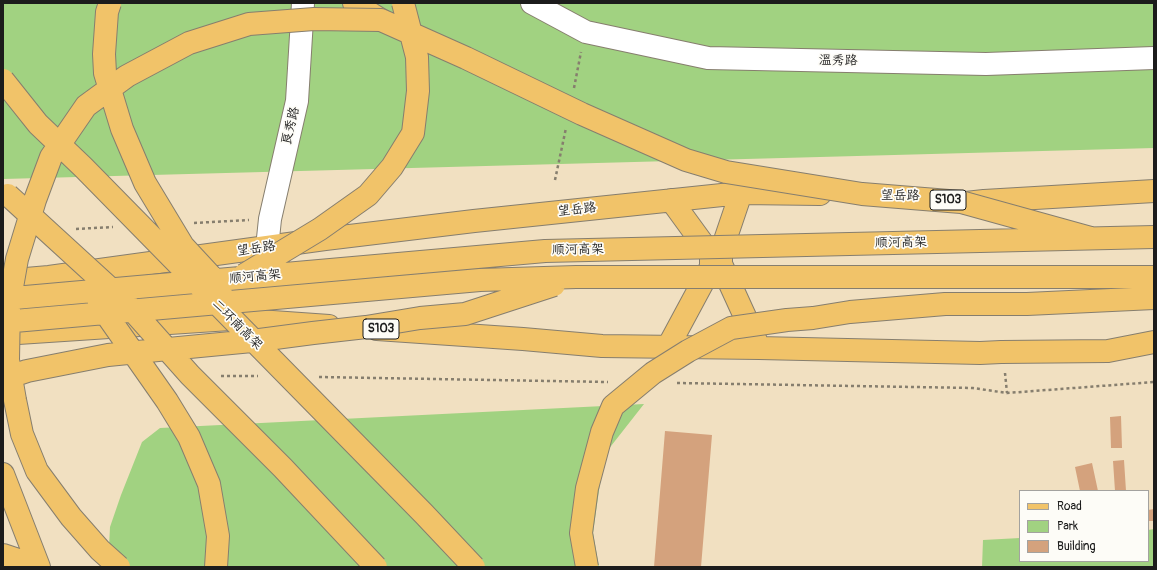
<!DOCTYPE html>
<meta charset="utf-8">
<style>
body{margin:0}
#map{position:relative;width:1157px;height:570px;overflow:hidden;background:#f1e0c1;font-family:Pangolin,sans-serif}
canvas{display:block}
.frame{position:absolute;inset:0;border:4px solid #1c1c1c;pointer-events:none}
.legend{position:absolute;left:1019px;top:490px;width:130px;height:72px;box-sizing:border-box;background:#fdfcf7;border:1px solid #a3a29f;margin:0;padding:5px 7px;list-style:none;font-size:12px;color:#1c1c1c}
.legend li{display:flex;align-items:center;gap:8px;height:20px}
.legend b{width:20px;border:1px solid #a3a29f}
</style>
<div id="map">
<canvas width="1157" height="570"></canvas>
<div class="frame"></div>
<ul class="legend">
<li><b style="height:5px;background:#f1c369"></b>Road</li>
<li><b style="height:11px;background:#a1d281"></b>Park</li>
<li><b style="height:11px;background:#d4a27d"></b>Building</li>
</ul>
</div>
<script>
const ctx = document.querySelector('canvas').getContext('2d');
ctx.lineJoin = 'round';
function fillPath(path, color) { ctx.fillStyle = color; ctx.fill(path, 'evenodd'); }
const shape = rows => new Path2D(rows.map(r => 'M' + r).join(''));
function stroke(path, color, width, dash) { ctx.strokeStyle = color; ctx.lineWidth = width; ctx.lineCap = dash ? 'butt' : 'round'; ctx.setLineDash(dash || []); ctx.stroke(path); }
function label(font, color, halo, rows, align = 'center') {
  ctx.font = font + ' Pangolin,"LXGW WenKai TC",sans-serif'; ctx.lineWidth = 3.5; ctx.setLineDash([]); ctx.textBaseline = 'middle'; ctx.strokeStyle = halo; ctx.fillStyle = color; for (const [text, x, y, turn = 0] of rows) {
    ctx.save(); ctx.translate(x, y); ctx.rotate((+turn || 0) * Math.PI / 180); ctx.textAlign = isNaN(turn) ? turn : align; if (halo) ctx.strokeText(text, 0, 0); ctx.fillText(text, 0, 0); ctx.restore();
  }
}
fillPath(shape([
 [3,3,1154,3,1154,148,3,179],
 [644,404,604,455,593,533,599,567,108,567,110,527,121,495,142,442,160,428],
 [1154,529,1154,567,982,567,983,540,1020,538,1020,561,1148,561,1148,530]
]), '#a1d281');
fillPath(shape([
 [1121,416,1122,448,1111,448,1110,417],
 [665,431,712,435,701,567,654,567],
 [1124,460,1126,491,1115,491,1113,461],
 [1092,463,1098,491,1080,491,1075,467],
 [1154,509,1154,521,1148,521,1148,510]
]), '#d4a27d');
const tertiary = shape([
 [532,3,586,32,708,58,986,64,1154,58],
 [267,248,270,219,297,101,303,3]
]);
const primary = shape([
 [741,193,721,252,721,264,757,343],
 [966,203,984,201,1154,191],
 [3,281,49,277,325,239,474,221,741,193,820,194],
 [377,329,523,339,602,346,759,348,980,353,1001,352,1108,351,1154,342],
 [3,334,230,319,329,326],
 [668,347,711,267,711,255,671,200]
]);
const trunk = shape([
 [354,3,381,20],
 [3,474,39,567],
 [3,555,39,567]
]);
stroke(tertiary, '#867e6e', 24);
stroke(primary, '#867e6e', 24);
stroke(trunk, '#867e6e', 24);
stroke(shape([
 [574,88,581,52],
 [555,180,566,128],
 [194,223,249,220],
 [76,229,113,227],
 [1005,373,1007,393],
 [221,376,258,376],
 [319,377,608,382],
 [677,383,973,388,1007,393,1154,382]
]), '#867e6e', 2.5, [3, 3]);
stroke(tertiary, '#fff', 22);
stroke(primary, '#f1c369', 22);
stroke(trunk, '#f1c369', 22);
const trunkBridge = shape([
 [110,3,107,12,104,54,105,73,122,129,145,183,183,246,221,287],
 [3,80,38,124,83,167,424,514,474,567],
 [8,195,125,302,190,375,283,468,376,567],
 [244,275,320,229,368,195,392,167,413,133,418,91,417,57,403,3],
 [3,299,545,251,1154,237],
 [99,304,167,401,189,437,209,484,218,536,216,567],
 [3,322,480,280,576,277,1154,277],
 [3,379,27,371,108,355,158,350,252,341,313,333,366,327,420,318,465,314,554,285],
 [119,567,100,550,71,517,37,471,22,434,15,400,8,360,9,304,17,259,35,200,51,157,86,106,127,76,189,43,249,24,314,19,381,20,466,58,582,114,686,160,726,172,862,194,961,202,1091,238],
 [587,567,581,533,587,488,602,432,613,406,653,373,688,351,731,328,787,320,813,318,850,312,945,304,1027,304,1154,298]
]);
stroke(trunkBridge, '#867e6e', 24, []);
stroke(trunkBridge, '#f1c369', 22);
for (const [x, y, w] of [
 [948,200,36],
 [381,329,36]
]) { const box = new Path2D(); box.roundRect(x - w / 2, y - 10, w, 20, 3); ctx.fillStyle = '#fdfcf7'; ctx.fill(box); stroke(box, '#1c1c1c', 1); }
label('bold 12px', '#1c1c1c', null, [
 ["S103",948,200],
 ["S103",381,329]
]);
label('13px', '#1c1c1c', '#fdfcf7', [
 ["温秀路",838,61,1],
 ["良秀路",291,126,-77],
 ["望岳路",900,196,1],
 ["望岳路",577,210,-6],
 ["顺河高架",901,243,-1],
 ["望岳路",256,249,-8],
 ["顺河高架",578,250,-1],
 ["顺河高架",255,277,-5],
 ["二环南高架",237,325,45]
]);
</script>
